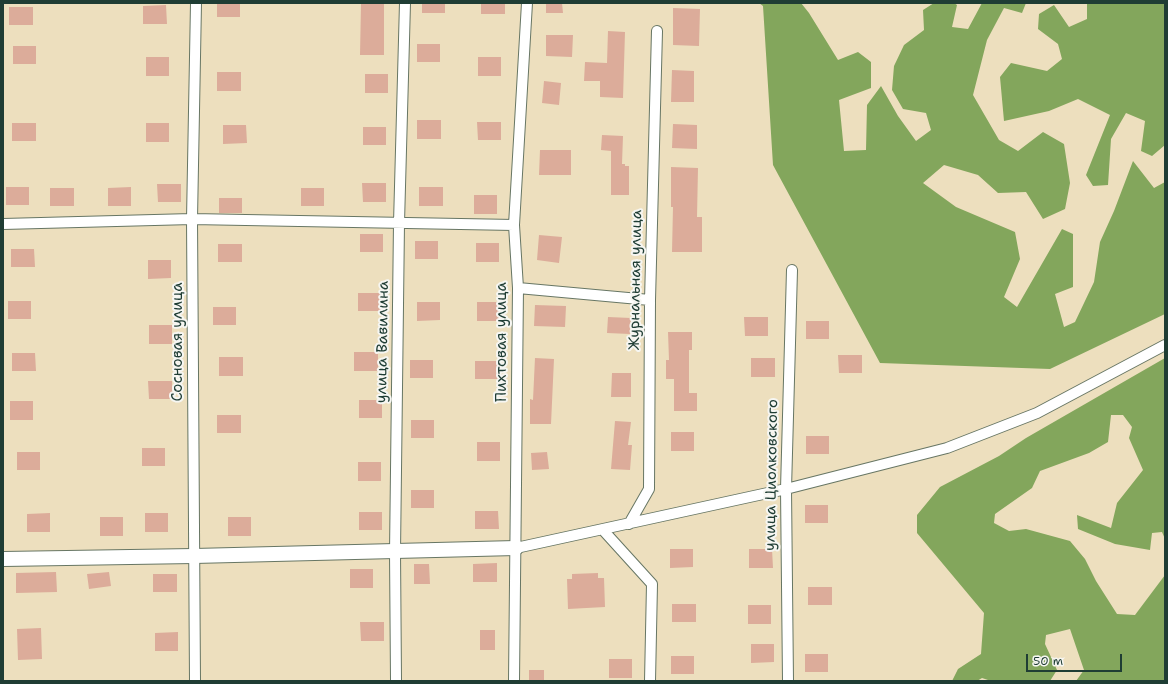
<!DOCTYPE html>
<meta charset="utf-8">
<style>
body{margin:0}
#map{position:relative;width:1168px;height:684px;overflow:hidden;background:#eddfbe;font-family:"Shantell Sans",sans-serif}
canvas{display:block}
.frame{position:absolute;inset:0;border:4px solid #1f3d34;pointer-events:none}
.scale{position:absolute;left:1026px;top:654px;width:96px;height:18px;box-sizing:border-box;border:2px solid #1f3d34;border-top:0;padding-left:5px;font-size:12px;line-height:14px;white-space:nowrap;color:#1f3d34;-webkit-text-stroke:3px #f6f6f2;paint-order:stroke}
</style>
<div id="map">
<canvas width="1168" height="684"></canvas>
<div class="frame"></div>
<div class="scale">50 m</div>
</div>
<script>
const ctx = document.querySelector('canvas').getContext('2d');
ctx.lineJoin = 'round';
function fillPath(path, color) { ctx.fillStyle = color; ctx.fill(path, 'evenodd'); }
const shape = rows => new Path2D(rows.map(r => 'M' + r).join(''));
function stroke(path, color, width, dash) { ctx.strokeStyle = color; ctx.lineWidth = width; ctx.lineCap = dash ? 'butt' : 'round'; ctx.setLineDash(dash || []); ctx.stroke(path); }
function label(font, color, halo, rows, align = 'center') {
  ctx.font = font + ' "Shantell Sans",sans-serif'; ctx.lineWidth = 4; ctx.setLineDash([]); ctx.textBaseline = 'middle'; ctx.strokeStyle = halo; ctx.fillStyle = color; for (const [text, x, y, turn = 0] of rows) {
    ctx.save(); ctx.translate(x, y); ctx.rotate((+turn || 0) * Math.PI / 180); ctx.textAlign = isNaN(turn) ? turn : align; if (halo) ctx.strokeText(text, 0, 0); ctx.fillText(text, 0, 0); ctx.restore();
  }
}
fillPath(shape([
 [759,3,801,3,809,13,838,60,858,52,871,62,871,88,839,100,844,151,866,150,867,105,881,86,898,116,916,141,931,130,926,113,903,109,892,90,894,66,904,45,924,30,923,10,934,3,954,3,957,5,952,27,968,29,982,3,1026,3,1022,13,1004,8,987,40,973,95,999,140,1018,151,1043,132,1064,144,1070,183,1065,209,1043,219,1026,192,998,193,978,175,944,165,923,183,956,207,1015,232,1020,259,1004,297,1017,307,1062,229,1073,234,1073,287,1055,294,1064,327,1075,322,1094,282,1100,242,1114,211,1133,161,1154,188,1165,182,1165,314,1050,369,880,363,773,165,763,6],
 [1087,3,1165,3,1165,145,1152,156,1141,151,1145,121,1126,113,1111,139,1108,185,1093,186,1086,175,1110,115,1078,99,1049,111,1004,121,1000,77,1011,63,1047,71,1062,59,1058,44,1038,29,1039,14,1054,5,1069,27,1087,19],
 [1165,358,1165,539,1162,532,1152,533,1150,550,1115,544,1078,529,1077,515,1111,528,1117,503,1143,470,1129,438,1132,427,1123,415,1111,415,1108,442,1089,453,1040,471,1032,488,995,514,994,523,1009,531,1026,529,1070,541,1085,559,1096,581,1117,614,1135,615,1165,575,1165,681,1076,681,1084,670,1070,629,1046,635,1045,644,1057,670,1050,681,991,681,982,678,977,681,952,681,958,669,981,654,984,613,917,533,917,515,940,487,999,456,1026,438]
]), '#83a65c');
fillPath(shape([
 [217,3,240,3,240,17,217,17],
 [384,3,384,55,360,55,361,4],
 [422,3,445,3,445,13,422,13],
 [481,3,505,3,505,14,481,14],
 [546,3,562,3,563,13,546,13],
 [166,5,167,24,143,24,143,6],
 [9,7,33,7,33,25,9,25],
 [673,8,700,9,699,46,673,45],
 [608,31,625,32,623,98,600,97,600,81,584,81,585,62,607,63],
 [546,35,573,35,572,57,546,56],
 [417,44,440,44,440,62,417,62],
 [13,46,36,46,36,64,13,64],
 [146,57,169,57,169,76,146,76],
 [478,57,501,57,501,76,478,76],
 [672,70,694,71,694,102,671,102],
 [217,72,241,72,241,91,217,91],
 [365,74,388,74,388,93,365,93],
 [544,81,561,83,559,105,542,103],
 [417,120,441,120,441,139,417,139],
 [477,122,501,122,501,140,478,140],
 [12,123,36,123,36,141,12,141],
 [146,123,169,123,169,142,146,142],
 [673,124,697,125,697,149,672,148],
 [223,125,246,125,247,143,223,144],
 [363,127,386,127,386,145,363,145],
 [602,135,623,136,622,164,625,164,625,166,629,166,629,195,611,195,611,151,601,150],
 [540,150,571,150,571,175,539,175],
 [671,167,698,168,697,217,702,217,702,252,672,252,673,207,671,207],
 [362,183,386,183,386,202,363,202],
 [157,184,181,184,181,202,158,202],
 [6,187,29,187,29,205,6,205],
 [131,187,131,206,108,206,108,188],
 [419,187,443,187,443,206,419,206],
 [50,188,74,188,74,206,50,206],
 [301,188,324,188,324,206,301,206],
 [474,195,497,195,497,214,474,214],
 [219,198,242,198,242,213,219,213],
 [360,234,383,234,383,252,360,252],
 [539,235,562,237,559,263,537,260],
 [415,241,438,241,438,259,415,259],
 [476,243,499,243,499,262,476,262],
 [218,244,242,244,242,262,218,262],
 [11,249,34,249,35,267,11,267],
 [148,260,171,260,171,278,148,279],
 [358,293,381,293,381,311,358,311],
 [8,301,31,301,31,319,8,319],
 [417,302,440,302,440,320,417,321],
 [477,302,500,302,500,321,477,321],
 [535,305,566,306,565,327,534,326],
 [213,307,236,307,236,325,213,325],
 [608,317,631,318,630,334,607,333],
 [744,317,768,317,768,336,745,336],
 [806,321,829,321,829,339,806,339],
 [149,325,172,325,172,344,149,344],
 [668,332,692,332,692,350,689,350,689,393,697,393,697,411,674,411,674,379,666,379,666,360,669,360],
 [354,352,378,352,378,371,354,371],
 [12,353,35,353,36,371,12,371],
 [838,355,862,355,862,373,839,373],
 [219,357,243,357,243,376,219,376],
 [535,358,554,359,551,424,530,424,530,399,533,400],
 [751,358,775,358,775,377,751,377],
 [410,360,433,360,433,378,410,378],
 [475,361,499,361,499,379,475,379],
 [612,373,631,373,631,397,611,397],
 [148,381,172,381,172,399,149,399],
 [359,400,382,400,382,418,359,418],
 [10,401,33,401,33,420,10,420],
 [217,415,241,415,241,433,217,433],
 [411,420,434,420,434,438,411,438],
 [615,421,631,422,628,445,632,445,630,470,611,469],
 [671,432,694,432,694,451,671,451],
 [806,436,829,436,829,454,806,454],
 [477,442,500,442,500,461,477,461],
 [142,448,165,448,165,466,142,466],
 [17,452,40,452,40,470,17,470],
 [547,452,549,469,532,470,531,453],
 [358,462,381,462,381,481,358,481],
 [411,490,434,490,434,508,411,508],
 [805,505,828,505,828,523,805,523],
 [475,511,498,511,499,529,475,529],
 [359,512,382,512,382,530,359,530],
 [50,513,50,532,27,532,27,514],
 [145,513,168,513,168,532,145,532],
 [100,517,123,517,123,536,100,536],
 [228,517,251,517,251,536,228,536],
 [670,549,693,549,693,567,670,568],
 [749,549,772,549,773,568,749,568],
 [497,563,497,582,473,582,473,564],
 [414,564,429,564,430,584,414,584],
 [350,569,373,569,373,588,350,588],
 [56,572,57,592,16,593,16,573],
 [109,572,111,586,89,589,87,574],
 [598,573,598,578,604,578,605,607,568,609,567,579,572,579,572,574],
 [153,574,177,574,177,592,153,592],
 [808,587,832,587,832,605,808,605],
 [672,604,696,604,696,622,672,622],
 [748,605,771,605,771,624,748,624],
 [360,622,384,622,384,641,361,641],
 [41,628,42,659,18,660,17,629],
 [480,630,495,630,495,650,480,650],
 [178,632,178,651,155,651,155,633],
 [751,644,774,644,774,662,751,663],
 [805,654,828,654,828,672,805,672],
 [671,656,694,656,694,674,671,674],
 [609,659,632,659,632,678,609,678],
 [529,670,544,670,544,681,529,681]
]), '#dcac9a');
const street = shape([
 [3,224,192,219,514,225],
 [518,288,650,300],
 [629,524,649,489,650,300,657,31],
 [603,530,652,584,650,681],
 [516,548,786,489,947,448,1037,413,1165,345],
 [195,681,192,219,196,3],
 [396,681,395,552,399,223,405,3],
 [514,681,518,288,514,225,527,3],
 [788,681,786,489,792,270]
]);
const secondary = shape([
 [3,559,194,556,516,548]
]);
stroke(street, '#677664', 12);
stroke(secondary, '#677664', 16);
stroke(street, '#fff', 10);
stroke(secondary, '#fff', 14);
label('15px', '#1f3d34', '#f6f6f2', [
 ["Журнальная улица",636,280,-89],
 ["Сосновая улица",178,342,-90],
 ["улица Вавилина",383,342,-89],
 ["Пихтовая улица",502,342,-90],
 ["улица Циолковского",772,475,-89]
]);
</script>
